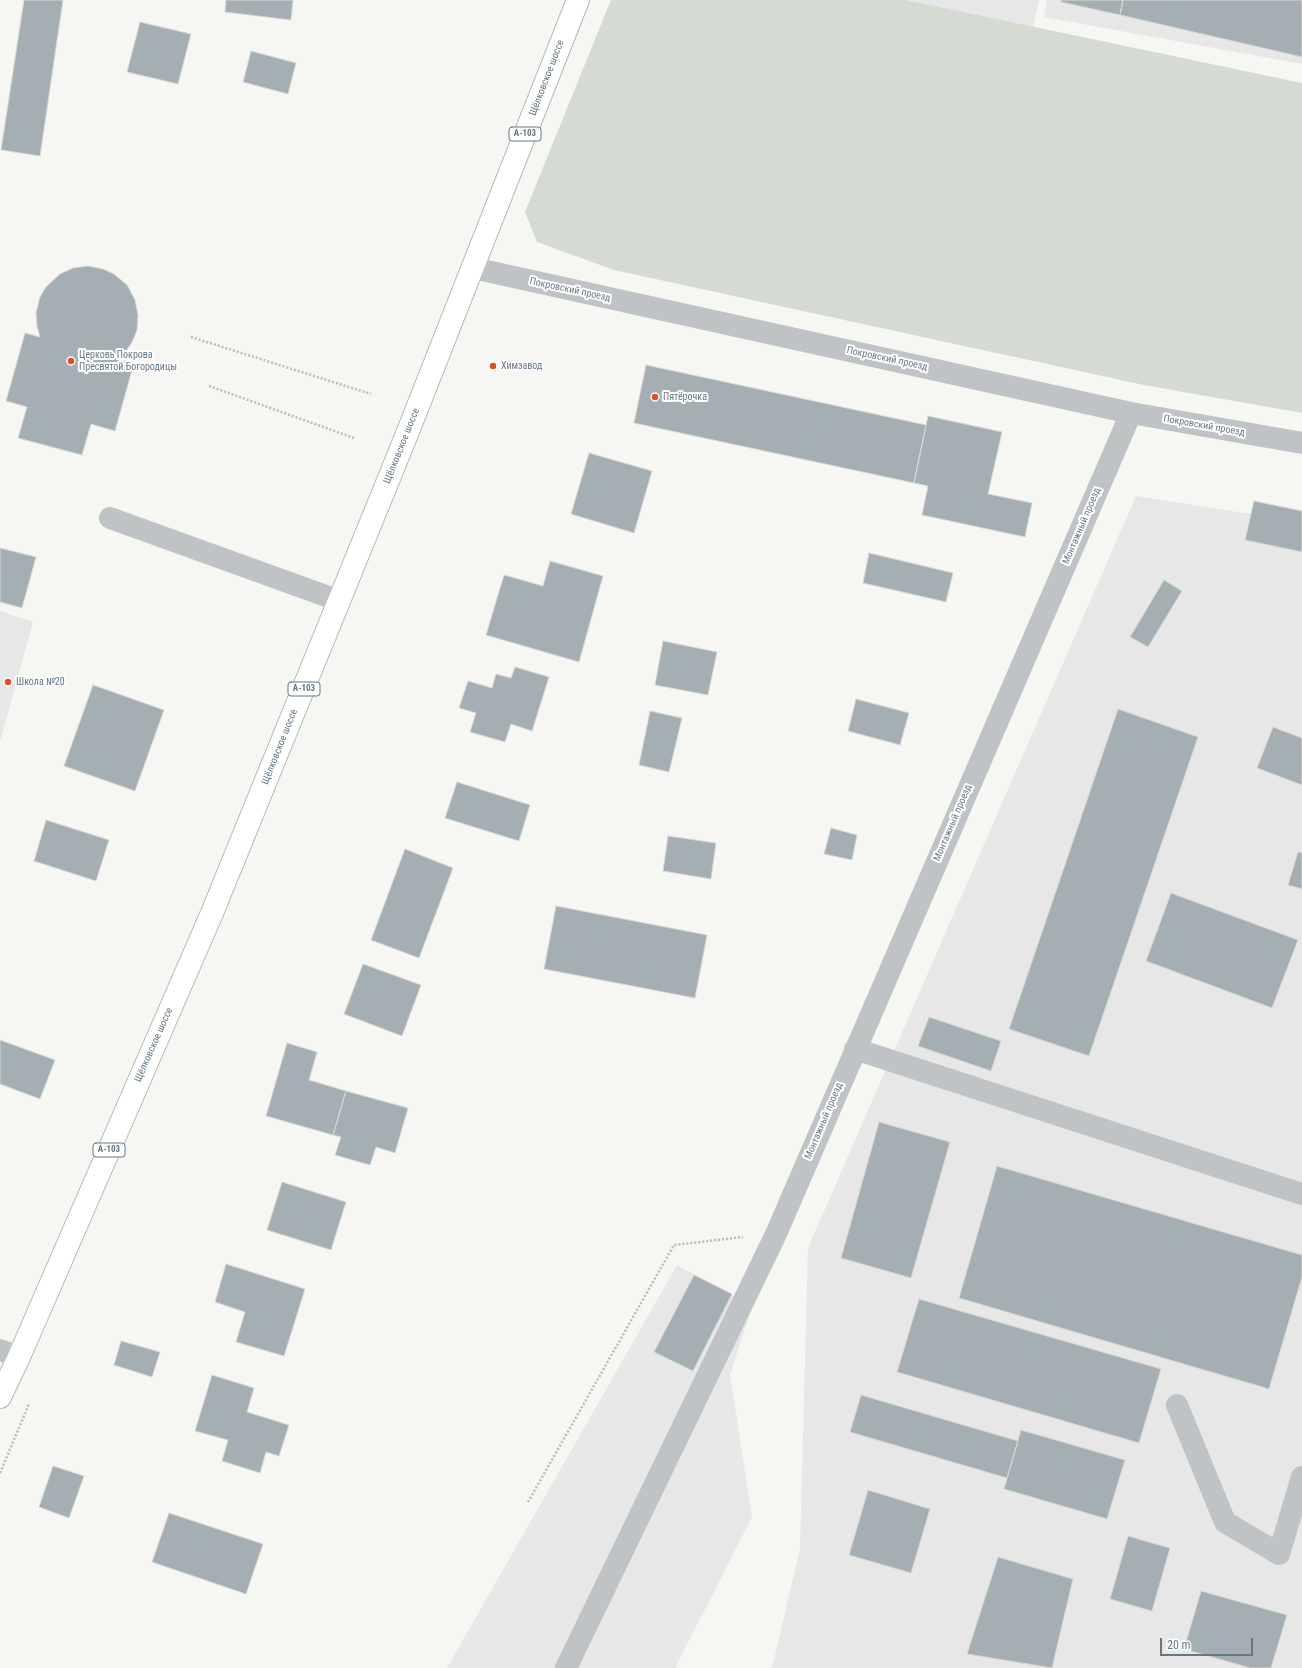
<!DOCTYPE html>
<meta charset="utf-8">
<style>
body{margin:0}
#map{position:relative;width:1302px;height:1668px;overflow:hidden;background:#f6f6f2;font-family:"Roboto Condensed",sans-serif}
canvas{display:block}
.scale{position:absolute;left:1160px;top:1638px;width:93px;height:18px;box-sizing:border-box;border:2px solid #657783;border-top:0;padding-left:5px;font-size:12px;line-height:14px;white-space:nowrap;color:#657783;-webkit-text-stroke:3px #fff;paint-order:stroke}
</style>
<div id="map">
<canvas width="1302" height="1668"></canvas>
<div class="scale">20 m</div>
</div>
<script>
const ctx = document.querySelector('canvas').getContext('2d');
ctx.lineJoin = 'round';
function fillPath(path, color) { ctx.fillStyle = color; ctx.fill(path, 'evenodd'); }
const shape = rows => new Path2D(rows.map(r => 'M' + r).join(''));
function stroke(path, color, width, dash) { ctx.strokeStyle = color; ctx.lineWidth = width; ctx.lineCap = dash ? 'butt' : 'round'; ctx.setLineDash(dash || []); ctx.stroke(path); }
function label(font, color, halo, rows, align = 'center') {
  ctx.font = font + ' "Roboto Condensed",sans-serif'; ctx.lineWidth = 4; ctx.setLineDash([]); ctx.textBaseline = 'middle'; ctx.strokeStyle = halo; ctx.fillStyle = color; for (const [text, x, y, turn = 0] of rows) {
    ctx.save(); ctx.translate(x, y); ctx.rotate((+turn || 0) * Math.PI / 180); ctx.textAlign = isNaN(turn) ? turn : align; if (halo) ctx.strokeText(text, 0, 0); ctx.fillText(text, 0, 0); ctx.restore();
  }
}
fillPath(shape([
 [906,0,1039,0,1033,27],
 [1047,0,1302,0,1302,64,1044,17],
 [1136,496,1302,522,1302,1668,772,1668,800,1549,808,1248],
 [0,611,33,622,0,742],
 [677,1265,752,1306,730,1375,752,1517,675,1668,447,1668]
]), '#e6e7e6');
fillPath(shape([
 [611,0,906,0,1302,83,1302,413,1144,385,614,270,537,242,525,212]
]), '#d5dbd2');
const building = shape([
 [24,0,63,0,40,156,1,150,24,0],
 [226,0,293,0,291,20,225,12,226,0],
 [1061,0,1123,0,1120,15,1061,2,1061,0],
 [1123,0,1302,0,1302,57,1120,15,1123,0],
 [140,22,191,34,178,84,127,72,140,22],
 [251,51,296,63,288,94,243,82,251,51],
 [88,266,103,269,114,274,127,285,135,300,138,315,137,330,132,342,126,351,118,359,134,363,115,431,91,424,82,455,18,438,27,407,6,401,25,333,40,337,37,326,36,313,40,297,46,287,60,274,73,268,88,266],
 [646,365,926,425,914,483,634,423,646,365],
 [928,416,1002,432,988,494,1032,503,1025,537,922,515,928,486,914,483,928,416],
 [589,453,652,471,634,533,571,514,589,453],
 [1254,501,1302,511,1302,552,1245,540,1254,501],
 [0,548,36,557,22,608,0,602,0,548],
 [869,553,953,573,946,602,863,583,869,553],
 [550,561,603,576,579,662,486,635,504,575,543,586,550,561],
 [1164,580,1182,591,1148,647,1130,637,1164,580],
 [663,641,717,652,708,695,655,685,663,641],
 [515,667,549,677,532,731,511,724,505,742,470,732,476,713,459,708,468,681,492,688,496,674,511,678,515,667],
 [93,685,164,710,135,791,64,766,93,685],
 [856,699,909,713,900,745,848,731,856,699],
 [1118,709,1198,737,1089,1056,1009,1029,1118,709],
 [650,711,682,718,669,772,639,765,650,711],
 [1273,727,1302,738,1302,785,1257,768,1273,727],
 [457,782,530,805,519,841,445,818,457,782],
 [46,820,109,840,96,881,34,861,46,820],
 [831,828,857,835,852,860,824,854,831,828],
 [668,836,716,843,711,879,663,871,668,836],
 [405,849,453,868,419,958,371,940,405,849],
 [1298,852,1302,853,1302,889,1288,885,1298,852],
 [1171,893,1298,940,1272,1008,1146,961,1171,893],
 [556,906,707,935,695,998,544,969,556,906],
 [363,964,421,985,402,1036,344,1014,363,964],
 [929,1017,1001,1041,991,1071,918,1046,929,1017],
 [0,1040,55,1060,40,1099,0,1084,0,1040],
 [287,1043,317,1052,309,1080,346,1091,333,1135,266,1116,287,1043],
 [346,1091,408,1108,395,1153,376,1147,370,1165,335,1155,341,1137,333,1135,346,1091],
 [879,1122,950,1142,911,1278,841,1258,879,1122],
 [997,1166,1302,1255,1302,1277,1269,1389,959,1298,997,1166],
 [282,1182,346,1202,331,1250,267,1230,282,1182],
 [226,1264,305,1289,284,1356,236,1342,245,1312,215,1302,226,1264],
 [694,1275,732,1294,693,1371,654,1352,694,1275],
 [919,1299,1161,1369,1139,1443,897,1372,919,1299],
 [121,1341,160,1352,152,1377,114,1365,121,1341],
 [212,1375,254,1388,247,1412,289,1425,279,1456,266,1452,260,1473,222,1461,228,1440,195,1431,212,1375],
 [861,1395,1018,1441,1007,1478,850,1432,861,1395],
 [1021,1430,1125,1460,1107,1519,1004,1489,1021,1430],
 [53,1466,84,1476,69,1518,39,1507,53,1466],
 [868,1490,930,1509,911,1573,849,1555,868,1490],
 [169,1513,263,1544,246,1594,152,1562,169,1513],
 [1128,1536,1170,1548,1152,1611,1110,1599,1128,1536],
 [998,1557,1073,1579,1052,1668,967,1654,998,1557],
 [1201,1591,1287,1615,1271,1668,1250,1668,1184,1649,1201,1591]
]);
fillPath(building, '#a5aeb3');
stroke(building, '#d7d7d5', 1);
const major = shape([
 [0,1397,19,1357,212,913,407,434,578,0]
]);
stroke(major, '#b2b7ba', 24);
stroke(shape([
 [191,337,371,394],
 [209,386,354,438],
 [0,1473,29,1404],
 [528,1502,674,1245,743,1237]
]), '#b9bcbe', 2.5, [2, 2]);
stroke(shape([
 [473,268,1131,413,1302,443],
 [110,518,340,601],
 [855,1049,1302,1194],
 [0,1350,19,1357],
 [1177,1405,1225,1522,1279,1554,1302,1477],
 [566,1668,776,1234,1131,413]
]), '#bfc3c6', 22);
stroke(major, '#fff', 22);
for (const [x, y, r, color] of [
 [71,361,4,"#df4f29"],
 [493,366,4,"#df4f29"],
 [655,397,4,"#df4f29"],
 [8,682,4,"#df4f29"]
]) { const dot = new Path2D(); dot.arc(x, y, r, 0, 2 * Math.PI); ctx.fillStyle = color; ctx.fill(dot); stroke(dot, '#fff', 1.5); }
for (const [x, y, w] of [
 [525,134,32],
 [304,689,32],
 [109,1150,32]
]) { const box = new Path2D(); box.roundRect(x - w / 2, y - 7, w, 14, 3); ctx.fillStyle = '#fff'; ctx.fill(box); stroke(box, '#657783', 1); }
label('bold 9px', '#657783', null, [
 ["А-103",525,134],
 ["А-103",304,689],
 ["А-103",109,1150]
]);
label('10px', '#657783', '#fff', [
 ["Щёлковское шоссе",547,78,-69],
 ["Покровский проезд",570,290,12],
 ["Покровский проезд",887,359,12],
 ["Покровский проезд",1204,426,10],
 ["Щёлковское шоссе",402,446,-68],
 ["Монтажный проезд",1082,526,-67],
 ["Щёлковское шоссе",280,747,-68],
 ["Монтажный проезд",953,823,-67],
 ["Щёлковское шоссе",154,1045,-66],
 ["Монтажный проезд",824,1121,-67]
]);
label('10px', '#657783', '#fff', [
 ["Церковь Покрова",79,355],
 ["Пресвятой Богородицы",79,367],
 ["Химзавод",501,366],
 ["Пятёрочка",663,397],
 ["Школа №20",16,682]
], 'left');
</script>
